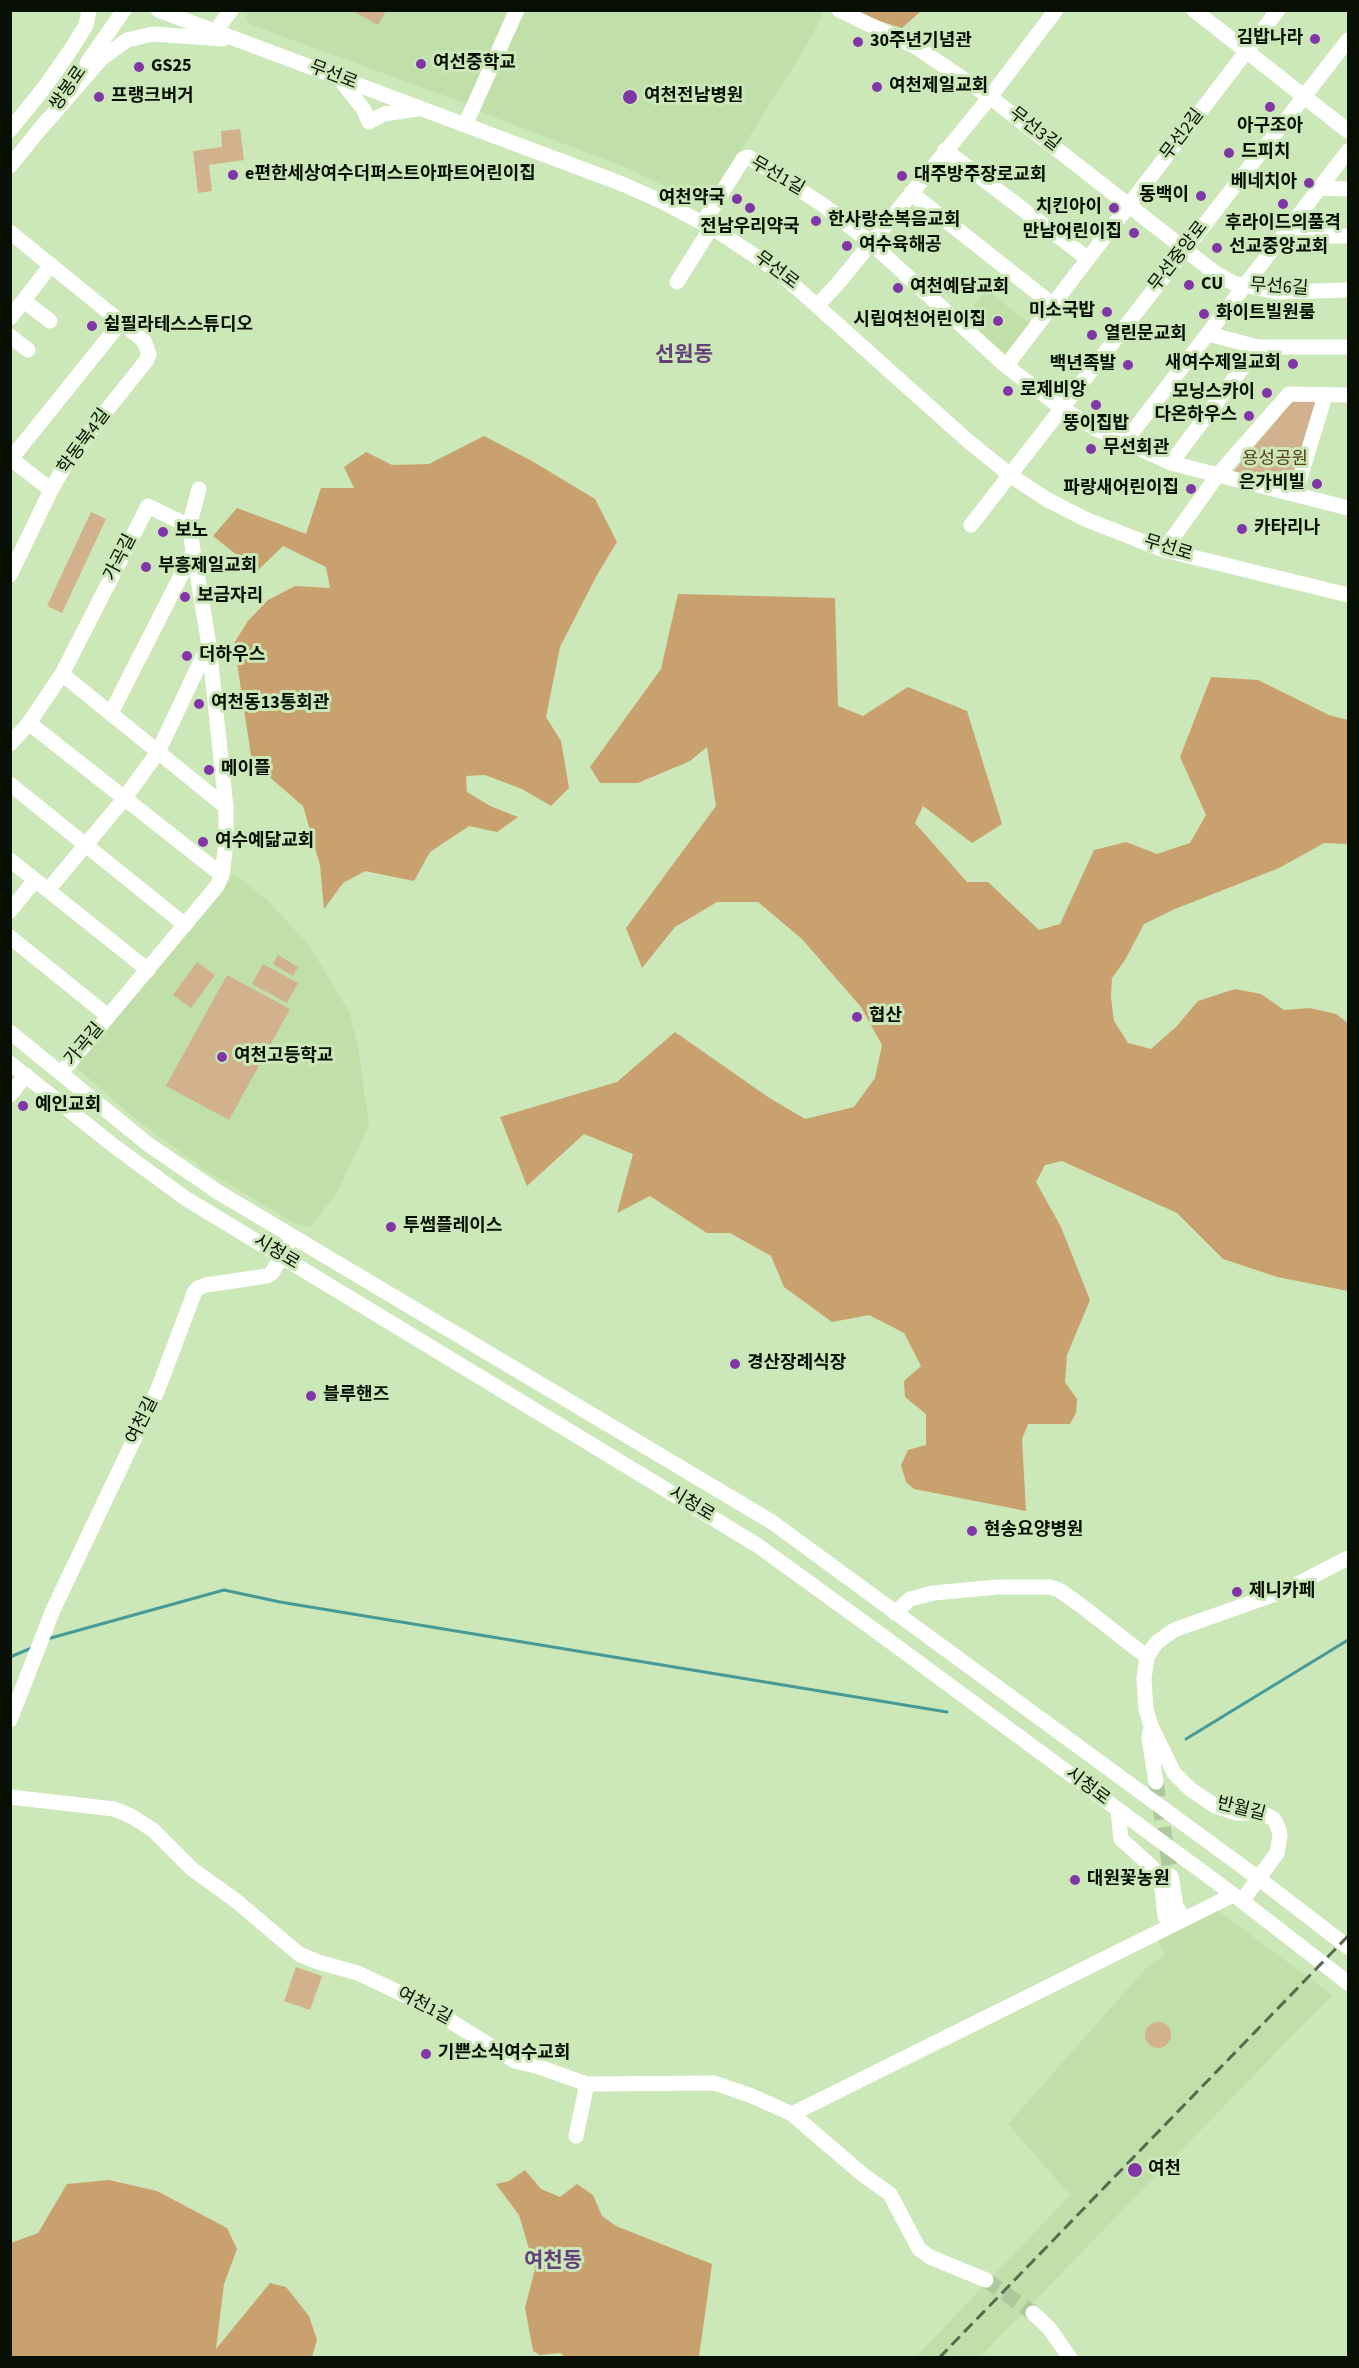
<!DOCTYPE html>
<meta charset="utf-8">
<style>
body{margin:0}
#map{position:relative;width:1359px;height:2368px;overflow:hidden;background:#cce7b8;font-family:"Source Sans 3",sans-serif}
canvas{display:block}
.frame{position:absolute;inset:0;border:12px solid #071002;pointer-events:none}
</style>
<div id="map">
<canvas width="1359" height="2368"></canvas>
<div class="frame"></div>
</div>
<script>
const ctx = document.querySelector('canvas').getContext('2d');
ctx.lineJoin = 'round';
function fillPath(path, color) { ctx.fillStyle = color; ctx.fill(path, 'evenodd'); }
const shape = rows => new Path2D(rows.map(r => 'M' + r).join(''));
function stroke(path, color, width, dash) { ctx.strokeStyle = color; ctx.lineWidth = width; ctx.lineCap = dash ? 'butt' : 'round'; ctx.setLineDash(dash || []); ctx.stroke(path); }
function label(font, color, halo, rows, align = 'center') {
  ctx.font = font + ' "Source Sans 3","Noto Sans KR",sans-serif'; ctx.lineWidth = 6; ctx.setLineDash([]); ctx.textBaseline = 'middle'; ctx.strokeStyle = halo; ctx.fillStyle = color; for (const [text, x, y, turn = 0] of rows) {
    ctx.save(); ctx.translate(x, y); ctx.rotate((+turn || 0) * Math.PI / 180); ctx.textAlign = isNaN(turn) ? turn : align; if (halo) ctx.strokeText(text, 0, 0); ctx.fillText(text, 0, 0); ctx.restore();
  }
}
fillPath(shape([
 [248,10,507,11,467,104,249,24,246,19],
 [821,10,823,12,821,19,803,51,706,206,623,166,480,112,524,11],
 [986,290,1031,324,1009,353,1004,353,965,318],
 [233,873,269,902,308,944,349,1012,358,1046,369,1126,336,1194,310,1227,296,1224,205,1170,138,1121,76,1067,220,895],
 [1216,1909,1332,1995,980,2357,915,2358,1070,2195,1008,2124,1148,1966,1165,1955,1156,1937]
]), '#c0dfa9');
fillPath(shape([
 [353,11,386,11,378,25],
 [240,129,244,160,209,165,212,191,198,193,193,151,222,147,221,131],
 [1296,400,1313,400,1318,407,1293,483,1287,488,1237,477,1234,471,1292,402],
 [91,512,106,519,62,613,47,606],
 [278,955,298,967,293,976,273,964],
 [197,962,215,975,191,1008,173,995],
 [263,964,298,983,287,1003,252,984],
 [227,975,290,1009,229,1120,166,1086],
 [296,1967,322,1976,310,2010,284,2001],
 '1145 2035a13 13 0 1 1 26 0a13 13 0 1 1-26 0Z'
]), '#d2b28c');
fillPath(shape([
 [848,11,921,11,902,28],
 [484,436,532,461,595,499,617,542,597,575,560,647,546,717,561,741,569,788,551,806,522,789,485,775,466,776,467,792,490,806,518,817,497,832,469,826,430,852,414,881,365,871,343,883,324,909,320,865,303,806,252,762,234,643,248,621,268,600,295,586,330,588,326,567,283,546,257,571,213,536,237,508,306,534,321,488,354,488,344,467,366,452,392,465,429,464],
 [678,594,835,598,838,706,863,716,908,687,967,711,1002,824,972,843,923,806,915,823,967,882,988,882,1039,930,1060,924,1094,850,1126,842,1157,854,1190,843,1206,815,1180,757,1211,677,1258,680,1329,715,1348,720,1348,844,1324,843,1279,868,1175,909,1144,924,1125,960,1112,978,1111,998,1114,1021,1128,1043,1151,1049,1176,1027,1198,1001,1235,989,1261,994,1284,1010,1310,1008,1336,1014,1348,1023,1348,1291,1277,1277,1223,1259,1177,1213,1062,1161,1045,1165,1036,1182,1061,1227,1090,1300,1067,1355,1065,1382,1077,1399,1076,1413,1070,1424,1028,1424,1022,1439,1026,1511,914,1489,906,1482,901,1465,908,1450,926,1445,926,1414,905,1397,904,1381,921,1366,904,1333,869,1315,832,1322,784,1287,771,1256,730,1233,707,1233,650,1196,617,1213,633,1154,584,1134,527,1186,500,1117,617,1082,675,1032,768,1097,805,1119,854,1107,875,1078,882,1045,861,1007,802,939,758,902,717,902,675,927,642,968,626,928,716,806,707,747,690,761,638,783,600,783,590,767,661,669],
 [525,2170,541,2189,560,2197,577,2184,593,2195,602,2216,616,2226,712,2264,699,2357,567,2358,560,2353,540,2355,533,2351,525,2308,535,2269,519,2215,496,2184,509,2181],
 [109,2180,157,2191,227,2228,237,2249,224,2284,216,2349,270,2283,286,2287,309,2316,317,2340,312,2357,11,2357,11,2243,38,2233,67,2184]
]), '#c9a16e');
stroke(shape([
 [47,1639,224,1590,280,1602,947,1712],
 [10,1657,34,1647],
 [1186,1739,1348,1640]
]), '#469b98', 3);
stroke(shape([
 [1156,1782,1171,1876],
 [986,2280,1033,2313]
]), '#aec79d', 15, [15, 8]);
stroke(shape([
 [158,10,620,183,663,202,719,232,779,272,968,441,1010,475,1046,499,1085,519,1164,550,1348,595],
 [839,10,916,47,990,97,1214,272,1233,283,1277,292,1348,290],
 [1194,10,1348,131],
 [215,32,231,10],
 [87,63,124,10],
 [339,78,364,110,369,122,384,114,417,109],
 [465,125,517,10],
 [42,127,101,59,127,40,153,34,223,39],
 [10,130,44,88,72,48,86,25,89,10],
 [945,150,1088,259],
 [10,166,48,119],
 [1320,188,1348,189],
 [911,193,1053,305],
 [703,223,743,159,748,157,752,159,823,205,871,243,1006,366,1062,408,1094,428,1171,463,1348,508],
 [10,232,144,341,149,354,146,361,71,455,51,490,10,575],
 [1283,236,1348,236],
 [677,282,711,228],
 [24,301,50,321],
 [818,305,840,281,990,97,1056,10],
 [10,318,51,265],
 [1208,334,1258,347,1348,347],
 [10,336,28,350],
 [1006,366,1278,10],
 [1124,443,1348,151],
 [10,458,51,490],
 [10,460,121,322],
 [1171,463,1258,347],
 [1295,494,1325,396],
 [971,525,1348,40],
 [189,526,199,489],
 [1164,550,1217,476,1289,394,1348,395],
 [62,674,226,807],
 [111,713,193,552],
 [29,723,222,875],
 [10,744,29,723,62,674,148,506,189,526,209,645,226,807,226,843,222,875,217,886,61,1073],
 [10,784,185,925],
 [10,860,148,970],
 [48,890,124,799,158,752,208,646],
 [10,911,35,880],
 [10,937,108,1016],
 [10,1032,149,1145,218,1192,772,1522,1258,1878,1348,1947],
 [10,1063,114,1146,185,1198,757,1545,880,1634,1242,1901,1348,1983],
 [10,1095,26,1075],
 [895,1613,910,1599,933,1593,998,1587,1050,1587,1059,1590,1079,1604,1147,1657],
 [10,1720,53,1610,158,1389,195,1291,198,1288,206,1285,267,1276,272,1273,292,1237],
 [1150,1732,1149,1738,1156,1782],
 [10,1797,114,1809,131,1816,153,1830,192,1869,235,1900,299,1954,318,1962,358,1973,421,2003,515,2061,539,2067,587,2084,714,2083,752,2096,792,2114,862,2174,890,2194,919,2249,930,2257,986,2280],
 [1118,1810,1121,1839,1151,1866,1161,1881,1165,1916,1170,1926],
 [1171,1876,1176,1907,1185,1919],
 [1242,1901,1277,1853,1280,1836,1279,1830,1274,1819,1262,1813,1236,1813,1215,1806,1190,1789,1174,1773,1151,1726,1146,1709,1144,1679,1147,1657,1156,1643,1174,1630,1284,1591,1348,1558],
 [792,2114,1233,1895],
 [576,2136,587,2084],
 [1033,2313,1049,2328,1070,2358]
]), '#fff', 15);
stroke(shape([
 [939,2358,1348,1936]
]), '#58694d', 3, [12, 6]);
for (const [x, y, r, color] of [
 [1315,39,6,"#8136a7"],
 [858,42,6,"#8136a7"],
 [421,64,6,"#8136a7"],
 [139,67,6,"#8136a7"],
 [877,87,6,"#8136a7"],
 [99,97,6,"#8136a7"],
 [630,97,8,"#8136a7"],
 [1270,107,6,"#8136a7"],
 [1229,153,6,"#8136a7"],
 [233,175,6,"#8136a7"],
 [902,176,6,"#8136a7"],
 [1309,183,6,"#8136a7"],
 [1201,196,6,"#8136a7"],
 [737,199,6,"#8136a7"],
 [1283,204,6,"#8136a7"],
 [750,208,6,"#8136a7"],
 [1114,208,6,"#8136a7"],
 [816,221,6,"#8136a7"],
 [1134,233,6,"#8136a7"],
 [847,246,6,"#8136a7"],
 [1217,248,6,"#8136a7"],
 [1189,285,6,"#8136a7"],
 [898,288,6,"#8136a7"],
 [1107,312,6,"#8136a7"],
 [1204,314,6,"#8136a7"],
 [998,321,6,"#8136a7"],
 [92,326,6,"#8136a7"],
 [1092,335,6,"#8136a7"],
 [1293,364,6,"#8136a7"],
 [1128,365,6,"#8136a7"],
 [1008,391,6,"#8136a7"],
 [1267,393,6,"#8136a7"],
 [1096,405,6,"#8136a7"],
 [1249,416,6,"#8136a7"],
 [1091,449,6,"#8136a7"],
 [1317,484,6,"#8136a7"],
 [1191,489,6,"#8136a7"],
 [1242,529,6,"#8136a7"],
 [163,532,6,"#8136a7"],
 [146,567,6,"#8136a7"],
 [185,597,6,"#8136a7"],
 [187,656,6,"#8136a7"],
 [199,704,6,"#8136a7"],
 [209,770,6,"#8136a7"],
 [203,842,6,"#8136a7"],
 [857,1017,6,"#8136a7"],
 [222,1057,6,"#8136a7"],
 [23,1106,6,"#8136a7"],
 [391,1227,6,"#8136a7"],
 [735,1364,6,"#8136a7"],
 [311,1396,6,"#8136a7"],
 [972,1531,6,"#8136a7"],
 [1237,1592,6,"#8136a7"],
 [1075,1880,6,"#8136a7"],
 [426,2054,6,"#8136a7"],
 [1135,2170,8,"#8136a7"]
]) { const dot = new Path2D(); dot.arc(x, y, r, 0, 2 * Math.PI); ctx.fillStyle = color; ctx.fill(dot); stroke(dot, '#cce7b8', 2); }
label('bold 18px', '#071002', '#cce7b8', [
 ["김밥나라",1303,39,"right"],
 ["30주년기념관",870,42],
 ["여선중학교",433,64],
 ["GS25",151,67],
 ["여천제일교회",889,87],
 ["프랭크버거",111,97],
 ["여천전남병원",644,97],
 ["아구조아",1270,127,"center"],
 ["드피치",1241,153],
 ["e편한세상여수더퍼스트아파트어린이집",245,175],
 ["대주방주장로교회",914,176],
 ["베네치아",1297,183,"right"],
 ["동백이",1189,196,"right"],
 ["여천약국",725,199,"right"],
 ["치킨아이",1102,208,"right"],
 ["한사랑순복음교회",828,221],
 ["후라이드의품격",1283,224,"center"],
 ["전남우리약국",750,228,"center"],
 ["만남어린이집",1122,233,"right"],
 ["여수육해공",859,246],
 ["선교중앙교회",1229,248],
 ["CU",1201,285],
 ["여천예담교회",910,288],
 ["미소국밥",1095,312,"right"],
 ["화이트빌원룸",1216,314],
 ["시립여천어린이집",986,321,"right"],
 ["쉼필라테스스튜디오",104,326],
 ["열린문교회",1104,335],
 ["새여수제일교회",1281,364,"right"],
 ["백년족발",1116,365,"right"],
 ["로제비앙",1020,391],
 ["모닝스카이",1255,393,"right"],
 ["다온하우스",1237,416,"right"],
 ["뚱이집밥",1096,425,"center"],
 ["무선회관",1103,449],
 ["은가비빌",1305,484,"right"],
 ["파랑새어린이집",1179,489,"right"],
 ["카타리나",1254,529],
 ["보노",175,532],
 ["부흥제일교회",158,567],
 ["보금자리",197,597],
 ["더하우스",199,656],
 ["여천동13통회관",211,704],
 ["메이플",221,770],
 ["여수예닮교회",215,842],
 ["협산",869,1017],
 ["여천고등학교",234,1057],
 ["예인교회",35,1106],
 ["투썸플레이스",403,1227],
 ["경산장례식장",747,1364],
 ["블루핸즈",323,1396],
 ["현송요양병원",984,1531],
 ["제니카페",1249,1592],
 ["대원꽃농원",1087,1880],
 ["기쁜소식여수교회",438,2054],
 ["여천",1148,2170]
], 'left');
label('18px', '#071002', '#cce7b8', [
 ["무선로",333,76,21],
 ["쌍봉로",69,89,-55],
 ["무선3길",1034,130,38],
 ["무선2길",1183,135,-53],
 ["무선1길",777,177,30],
 ["무선중앙로",1179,257,-52],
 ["무선로",776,271,37],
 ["무선6길",1279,288,4],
 ["학동북4길",85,442,-54],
 ["무선로",1168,549,17],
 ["가곡길",121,558,-63],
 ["가곡길",85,1045,-50],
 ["시청로",276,1253,31],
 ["여천길",143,1421,-64],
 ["시청로",691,1505,31],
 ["시청로",1087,1787,37],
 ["반월길",1241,1810,14],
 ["여천1길",424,2007,28]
]);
label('18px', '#5a3e16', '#cce7b8', [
 ["용성공원",1275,460]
]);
label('bold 21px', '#64407a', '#cce7b8', [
 ["선원동",684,356],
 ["여천동",553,2262]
]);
</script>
